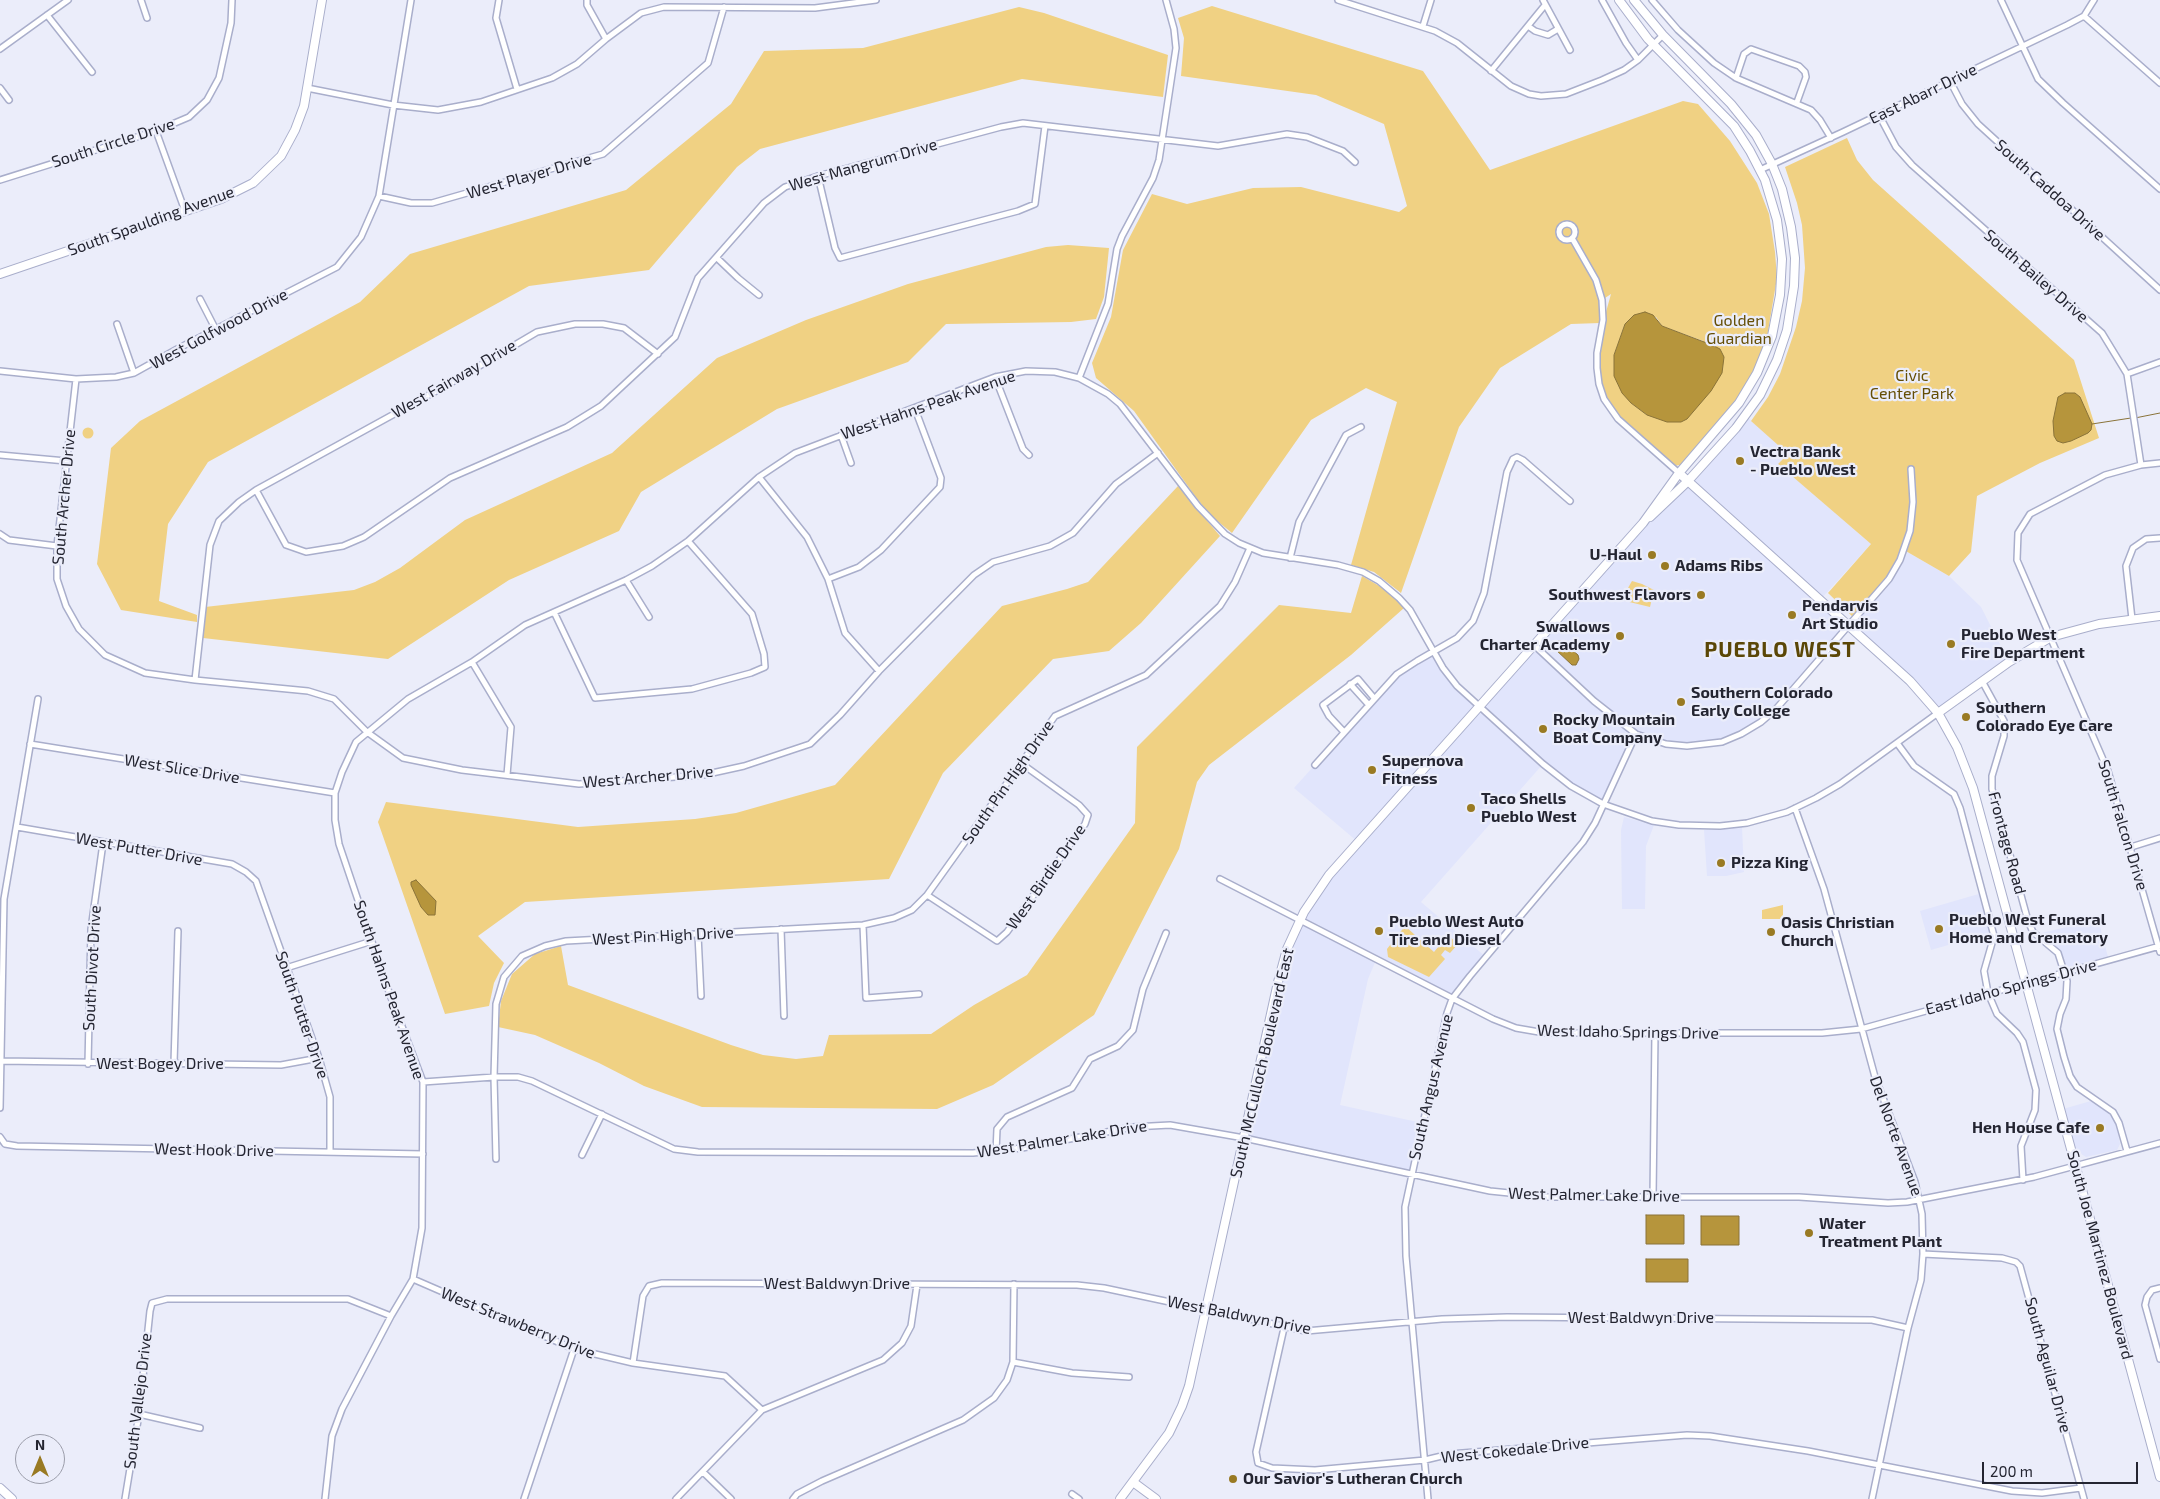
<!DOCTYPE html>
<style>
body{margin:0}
#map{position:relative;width:2160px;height:1499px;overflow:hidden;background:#ebedfa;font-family:"Exo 2",sans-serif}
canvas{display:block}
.north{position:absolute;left:15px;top:1434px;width:50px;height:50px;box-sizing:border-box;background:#ebedfa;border:1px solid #9b9daa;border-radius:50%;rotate:0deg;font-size:14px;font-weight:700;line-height:20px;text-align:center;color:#242531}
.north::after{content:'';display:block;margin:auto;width:18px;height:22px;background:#997a23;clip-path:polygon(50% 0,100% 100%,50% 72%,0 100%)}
.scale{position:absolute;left:1982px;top:1462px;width:156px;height:22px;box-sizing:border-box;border:2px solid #242531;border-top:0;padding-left:6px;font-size:15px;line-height:18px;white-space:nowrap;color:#242531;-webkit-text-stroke:4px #ebedfa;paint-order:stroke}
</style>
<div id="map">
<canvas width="2160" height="1499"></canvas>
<div class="north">N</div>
<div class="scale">200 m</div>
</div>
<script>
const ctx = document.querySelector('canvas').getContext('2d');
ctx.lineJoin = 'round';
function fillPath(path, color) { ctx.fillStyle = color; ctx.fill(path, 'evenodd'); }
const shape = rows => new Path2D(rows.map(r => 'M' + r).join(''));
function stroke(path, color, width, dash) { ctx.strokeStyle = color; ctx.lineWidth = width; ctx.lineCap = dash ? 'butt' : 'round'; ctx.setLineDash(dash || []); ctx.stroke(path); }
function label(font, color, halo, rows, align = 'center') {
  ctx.font = font + ' "Exo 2",sans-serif'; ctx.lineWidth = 4.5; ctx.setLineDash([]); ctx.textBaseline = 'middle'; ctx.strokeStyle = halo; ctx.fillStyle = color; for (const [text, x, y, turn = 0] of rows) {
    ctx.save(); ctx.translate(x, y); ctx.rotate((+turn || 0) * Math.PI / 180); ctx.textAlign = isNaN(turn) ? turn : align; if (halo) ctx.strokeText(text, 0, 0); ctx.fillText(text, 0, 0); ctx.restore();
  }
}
fillPath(shape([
 [1745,415,1788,454,1779,464,1871,544,1820,600,1848,626,1904,550,1949,576,1981,607,2009,662,1938,713,1848,626,1776,709,1733,738,1676,746,1636,734,1603,804,1543,764,1421,902,1486,957,1452,999,1376,960,1368,979,1340,1105,1422,1123,1411,1174,1244,1138,1278,982,1304,912,1358,842,1294,788,1389,683,1434,651,1443,668,1478,706],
 [1624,817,1654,825,1646,846,1645,909,1622,909,1621,830],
 [1742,827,1744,872,1726,876,1707,876,1704,830],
 [1982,893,1993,932,1931,950,1920,911],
 [2098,919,2108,957,2066,968,2060,955,2038,934],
 [2091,1101,2107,1111,2111,1116,2116,1123,2120,1144,2117,1150,2086,1157,2078,1152,2075,1147,2063,1109]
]), '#e1e5fc');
fillPath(shape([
 [1212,6,1423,71,1490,170,1683,101,1698,104,1730,141,1757,183,1769,214,1775,252,1777,278,1765,349,1749,383,1730,411,1680,465,1674,466,1618,416,1604,392,1599,367,1606,312,1611,294,1602,300,1600,323,1571,324,1500,368,1459,427,1401,593,1374,572,1351,565,1397,402,1366,388,1311,420,1232,533,1210,515,1195,496,1134,411,1096,378,1092,363,1111,317,1123,250,1152,194,1187,204,1253,188,1301,187,1399,212,1407,206,1384,124,1316,95,1181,76,1184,38,1178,18],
 [1634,315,1656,317,1662,326,1703,341,1647,415,1631,403,1618,385,1614,355,1625,324],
 [1019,7,1044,13,1168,55,1163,97,1022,79,760,149,737,167,649,270,529,286,208,462,168,524,159,601,197,615,197,622,121,610,97,564,111,448,140,421,360,302,410,254,626,190,731,104,764,51,863,48],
 [1847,138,1857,160,1873,180,2074,360,2099,438,2040,463,1977,496,1971,552,1949,576,1904,550,1889,579,1855,619,1828,593,1871,544,1778,464,1788,454,1751,421,1768,397,1780,374,1796,327,1802,301,1805,268,1802,225,1797,203,1785,167],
 [1068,245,1109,248,1104,297,1096,319,1071,322,946,324,908,362,777,409,641,492,619,531,509,580,388,659,203,638,205,607,354,590,375,582,400,568,465,520,612,453,717,358,806,320,908,284,1046,247],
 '82.5 433a5.5 5.5 0 1 1 11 0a5.5 5.5 0 1 1-11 0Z',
 [1178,486,1220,536,1141,623,1109,651,1053,659,943,773,889,879,525,902,478,936,504,963,494,983,489,1006,445,1014,378,822,386,802,578,827,695,819,736,813,835,785,1002,606,1067,589,1088,582],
 [1362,576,1388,591,1404,608,1351,655,1209,765,1197,782,1179,849,1094,1015,993,1085,937,1109,702,1107,644,1086,599,1063,535,1035,498,1027,501,1001,512,974,535,954,561,946,568,985,731,1045,763,1055,796,1059,823,1056,829,1035,931,1034,974,1005,1027,975,1135,823,1137,747,1279,605,1351,613],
 [1632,581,1642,584,1654,590,1650,607,1621,600],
 [1783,905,1783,919,1762,919,1762,910],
 [1405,926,1434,952,1448,935,1458,944,1450,953,1445,950,1441,955,1445,959,1429,977,1388,957,1387,949]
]), '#f0d183');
const water = shape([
 [1645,312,1653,315,1662,326,1712,345,1720,349,1724,357,1722,373,1711,391,1687,419,1681,422,1667,422,1647,415,1631,403,1622,393,1614,376,1614,355,1625,324,1634,315,1645,312],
 [2065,393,2075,393,2080,397,2092,424,2091,430,2088,433,2071,441,2063,443,2057,441,2054,436,2053,421,2058,397,2065,393],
 [1558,641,1562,641,1578,655,1579,659,1576,665,1572,665,1555,649,1554,645,1558,641],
 [416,880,436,901,435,915,428,915,421,907,411,885,411,882,416,880],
 [1646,1215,1684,1215,1684,1244,1646,1244,1646,1215],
 [1701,1216,1739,1216,1739,1245,1701,1245,1701,1216],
 [1646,1259,1688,1259,1688,1282,1646,1282,1646,1259]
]);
fillPath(water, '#b6953c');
stroke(water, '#8a7339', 1);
stroke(shape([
 [2135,418,2160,413],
 [2092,424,2131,418]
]), '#8a7339', 1);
const street = shape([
 [141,0,147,18],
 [499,0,496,18,517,89],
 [587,0,587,5,606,39],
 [1338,0,1435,31,1457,43,1511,86,1529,94,1541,96,1566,94,1602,80,1624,70,1638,60,1663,35],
 [1543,0,1570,50],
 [1602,0,1626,43,1638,60],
 [1652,0,1678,30,1714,63,1736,78,1811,110,1820,120,1831,138],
 [2001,0,2038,79,2063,103,2160,189],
 [47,15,92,72],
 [2084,16,2160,83],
 [1423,26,1431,0],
 [1528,26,1535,31,1548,35,1558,29],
 [0,49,68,0],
 [1491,71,1545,5],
 [1736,78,1744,54,1751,49,1799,66,1805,72,1806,77,1797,102],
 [1950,81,1962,104,1978,124,2160,290],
 [0,88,9,100],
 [307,88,393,105,438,110,481,102,552,78,577,64,606,39,641,13,664,7,815,8,876,0],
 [1879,115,1896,147,1912,165,2102,333,2127,374,2141,465],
 [156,131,185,211],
 [1760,170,1843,132,2067,25,2084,16,2094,0],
 [818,176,835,248,840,258,1018,211,1035,204,1045,126],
 [0,180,156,131,189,117,207,100,219,78,231,23,232,0],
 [379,196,411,203,432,203,603,154,708,63,724,7],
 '1559 232a8 8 0 1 1 16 0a8 8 0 1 1-16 0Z',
 [1572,238,1596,280,1602,300,1603,320,1597,353,1597,368,1599,384,1604,399,1618,419,1679,473],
 [717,258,738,278,759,295],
 [200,299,216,330],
 [117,324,134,373],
 [0,371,76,379,116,377,134,373,179,348,337,267,361,237,379,196,411,0],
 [2127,374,2160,362],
 [995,377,1023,449,1029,455],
 [1079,378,1108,304,1117,249,1122,236,1153,178,1159,160,1176,48,1174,29,1166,0],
 [76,379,57,546,57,579,66,606,79,629,105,655,145,673,195,680,308,691,334,699,367,732,403,758,462,770,579,784,703,775,744,766,810,744,840,715,879,671,974,575,993,562,1050,546,1073,533,1116,484,1158,453],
 [841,435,851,463],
 [0,455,66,461],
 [2160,463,2141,465,2105,475,2030,514,2018,533,2017,560,2108,771,2160,952],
 [759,477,807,537,828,579,845,633,879,671],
 [256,490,286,545,306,552,343,546,364,537,450,478,567,427,601,406,675,337,698,278,764,203,785,187,818,176,1001,127,1023,123,1218,146,1287,134,1307,137,1343,151,1355,162],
 [0,534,9,540,57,546],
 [1290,558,1299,522,1346,435,1361,427],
 [828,579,859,567,881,550,940,487,941,478,915,409],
 [626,580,649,617],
 [554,612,595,698,692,689,751,673,765,667,764,654,752,614,688,541],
 [2132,619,2126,566,2133,548,2146,539,2160,538],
 [1534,645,1594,701,1636,734,1666,744,1687,746,1722,742,1741,734,1761,722,1776,709,1889,579,1900,560,1910,531,1913,502,1911,469],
 [472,662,511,727,507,775],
 [195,680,210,545,219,521,239,502,256,490,447,385,537,332,575,324,603,324,624,328,658,354],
 [1982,681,2004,721,2004,736,1992,776,1992,789,2028,921,2033,932,2058,953,2067,981,2066,999,2060,1014,2057,1029,2064,1057,2070,1076,2077,1087,2113,1112,2119,1123,2127,1151],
 [1350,684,1369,705],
 [1344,732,1329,716,1323,705,1358,679,1374,698],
 [1897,743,1914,766,1954,794,1960,808,1994,936,1984,971,1988,993,1997,1014,2017,1033,2023,1042,2036,1090,2035,1110,2021,1146,2023,1180],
 [30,744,335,793],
 [1315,765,1397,674,1417,661,1457,638,1473,621,1484,593,1507,472,1513,459,1517,457,1523,460,1570,501],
 [1795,808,1824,889,1875,1077,1915,1182,1922,1214,1923,1254,1921,1280,1908,1328,1872,1499],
 [17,827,232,864,246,872,256,881,319,1058,330,1097,330,1152],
 [2131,847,2160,838],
 [1220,879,1493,1019,1516,1028,1545,1033,1822,1033,1861,1029,2160,946],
 [927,895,997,941,1007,932,1085,824,1088,815,1079,805,1022,764],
 [863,925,866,998,919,994],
 [781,929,784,1016],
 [698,935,701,996],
 [286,968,372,941],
 [1,1061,281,1065,319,1058],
 [174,1063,178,931],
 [88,1064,91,929,103,843],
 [423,1082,494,1077,518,1077,532,1081,674,1149,698,1152,973,1153,1022,1148,1133,1127,1170,1125,1244,1138,1490,1191,1548,1197,1799,1197,1888,1203,1907,1202,2034,1177,2160,1143],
 [0,1108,4,899,38,699],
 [0,1137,5,1144,17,1146,423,1154],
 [996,1152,997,1129,1007,1117,1072,1088,1090,1059,1118,1046,1133,1030,1143,989,1166,933],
 [582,1155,602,1114],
 [496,1159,494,1077,496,1004,504,977,522,956,545,946,566,941,863,925,894,918,912,910,927,895,1055,716,1146,675,1220,606,1235,582,1250,548],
 [1653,1197,1655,1033],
 [1923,1254,2002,1258,2016,1262,2020,1266,2084,1499],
 [413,1279,574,1349,633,1363,725,1376,762,1410],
 [2160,1288,2152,1290,2147,1297,2145,1305,2160,1359],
 [1284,1328,1256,1452,1258,1463,1272,1468,1315,1470,1425,1460,1450,1454,1687,1435,1710,1436,1808,1451,2012,1491,2042,1493,2081,1488],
 [1013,1362,1072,1373,1129,1377],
 [633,1363,643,1296,649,1286,662,1283,1077,1285,1104,1288,1306,1331,1442,1319,1507,1317,1872,1320,1908,1328],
 [139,1414,200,1428],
 [703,1472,731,1499],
 [1072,1494,1079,1499],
 [125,1499,139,1414,150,1311,152,1303,167,1299,348,1299,391,1316],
 [325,1499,332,1436,342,1409,391,1316,413,1279,422,1228,423,1082,389,992,339,844,335,820,335,793,342,772,356,742,408,699,472,662,525,625,626,580,652,566,688,541,759,477,795,453,995,377,1026,371,1055,372,1079,378,1108,394,1120,404,1198,506,1225,534,1239,543,1263,553,1338,565,1363,572,1379,581,1399,598,1410,610,1443,668,1457,686,1543,764,1571,786,1603,804,1652,821,1679,825,1720,826,1747,823,1787,812,1816,798,1840,784,1938,713],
 [524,1499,574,1349],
 [676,1499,762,1410,883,1360,902,1343,911,1326,917,1285],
 [793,1499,797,1494,822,1481,963,1420,994,1398,1007,1380,1013,1362,1014,1284],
 [1428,1499,1406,1256,1405,1207,1447,1013,1452,999,1470,976,1583,842,1595,823,1636,734]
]);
const secondary = shape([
 [1634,0,1663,35,1731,104,1756,135,1772,164,1782,189,1791,227,1795,258,1794,286,1787,330,1777,360,1760,395,1736,428,1688,481,1650,517],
 [0,274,221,199,253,183,281,156,295,130,304,106,322,0],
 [1679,473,1910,681,1938,713,1957,747,1973,788,2160,1477],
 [1938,713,2009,662,2051,637,2099,624,2160,616],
 [1133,1482,1156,1499],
 [0,1488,12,1499],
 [1120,1499,1169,1433,1182,1406,1189,1386,1278,982,1287,949,1304,912,1329,875,1643,523,1679,473,1739,403,1757,373,1772,336,1780,295,1782,259,1777,220,1765,180,1750,151,1734,126,1648,39,1619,0]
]);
stroke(street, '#a9aecb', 8);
stroke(secondary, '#a9aecb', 10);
stroke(street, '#fff', 5);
stroke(secondary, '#fff', 8);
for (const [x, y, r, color] of [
 [1740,461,5,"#997a23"],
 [1652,555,5,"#997a23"],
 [1665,566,5,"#997a23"],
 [1701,595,5,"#997a23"],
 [1792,615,5,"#997a23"],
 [1620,636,5,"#997a23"],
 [1951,644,5,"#997a23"],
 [1681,702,5,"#997a23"],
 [1966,717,5,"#997a23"],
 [1543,729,5,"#997a23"],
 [1372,770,5,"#997a23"],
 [1471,808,5,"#997a23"],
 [1721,863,5,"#997a23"],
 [1939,929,5,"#997a23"],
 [1379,931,5,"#997a23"],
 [1771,932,5,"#997a23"],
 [2100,1128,5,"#997a23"],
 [1809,1233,5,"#997a23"],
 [1233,1479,5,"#997a23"]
]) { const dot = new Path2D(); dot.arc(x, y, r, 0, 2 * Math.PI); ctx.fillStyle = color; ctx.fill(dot); stroke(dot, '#ebedfa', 2); }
label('16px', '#242531', '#ebedfa', [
 ["East Abarr Drive",1923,94,-26],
 ["South Circle Drive",113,143,-18],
 ["West Mangrum Drive",863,165,-16],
 ["West Player Drive",529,176,-16],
 ["South Caddoa Drive",2050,190,42],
 ["South Spaulding Avenue",151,221,-20],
 ["South Bailey Drive",2036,276,41],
 ["West Golfwood Drive",219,329,-28],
 ["West Fairway Drive",454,379,-30],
 ["West Hahns Peak Avenue",928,405,-19],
 ["South Archer Drive",64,497,-85],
 ["West Slice Drive",182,769,9],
 ["West Archer Drive",648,777,-5],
 ["South Pin High Drive",1008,782,-55],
 ["South Falcon Drive",2123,825,73],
 ["Frontage Road",2007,843,75],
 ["West Putter Drive",139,849,10],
 ["West Birdie Drive",1046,877,-55],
 ["West Pin High Drive",663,936,-3],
 ["South Divot Drive",92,968,-87],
 ["East Idaho Springs Drive",2011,987,-15],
 ["South Hahns Peak Avenue",389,990,71],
 ["South Putter Drive",302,1015,71],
 ["West Idaho Springs Drive",1628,1032,1],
 ["South McCulloch Boulevard East",1262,1063,-77],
 ["West Bogey Drive",160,1064],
 ["South Angus Avenue",1431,1087,-77],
 ["Del Norte Avenue",1896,1136,70],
 ["West Palmer Lake Drive",1062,1139,-9],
 ["West Hook Drive",214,1150,1],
 ["West Palmer Lake Drive",1594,1195,1],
 ["South Joe Martinez Boulevard",2100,1255,75],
 ["West Baldwyn Drive",837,1284],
 ["West Baldwyn Drive",1239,1315,11],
 ["West Baldwyn Drive",1641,1318],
 ["West Strawberry Drive",518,1323,22],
 ["South Aguilar Drive",2048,1365,75],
 ["South Vallejo Drive",138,1401,-83],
 ["West Cokedale Drive",1515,1450,-6]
]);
label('16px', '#654e05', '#ebedfa', [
 ["Golden",1739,321],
 ["Guardian",1739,339],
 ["Civic",1912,376],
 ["Center Park",1912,394]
]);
label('bold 16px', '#242531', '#ebedfa', [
 ["Vectra Bank",1750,452],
 ["- Pueblo West",1750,470],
 ["U-Haul",1642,555,"right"],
 ["Adams Ribs",1675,566],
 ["Southwest Flavors",1691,595,"right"],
 ["Pendarvis",1802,606],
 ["Art Studio",1802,624],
 ["Swallows",1610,627,"right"],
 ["Charter Academy",1610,645,"right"],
 ["Pueblo West",1961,635],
 ["Fire Department",1961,653],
 ["Southern Colorado",1691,693],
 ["Early College",1691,711],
 ["Southern",1976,708],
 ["Colorado Eye Care",1976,726],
 ["Rocky Mountain",1553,720],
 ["Boat Company",1553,738],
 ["Supernova",1382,761],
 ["Fitness",1382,779],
 ["Taco Shells",1481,799],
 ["Pueblo West",1481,817],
 ["Pizza King",1731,863],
 ["Pueblo West Funeral",1949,920],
 ["Home and Crematory",1949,938],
 ["Pueblo West Auto",1389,922],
 ["Tire and Diesel",1389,940],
 ["Oasis Christian",1781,923],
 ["Church",1781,941],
 ["Hen House Cafe",2090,1128,"right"],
 ["Water",1819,1224],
 ["Treatment Plant",1819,1242],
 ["Our Savior's Lutheran Church",1243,1479]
], 'left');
ctx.letterSpacing = '1px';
label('bold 21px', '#5b4706', '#ebedfa', [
 ["PUEBLO WEST",1780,650]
]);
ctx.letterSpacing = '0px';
</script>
